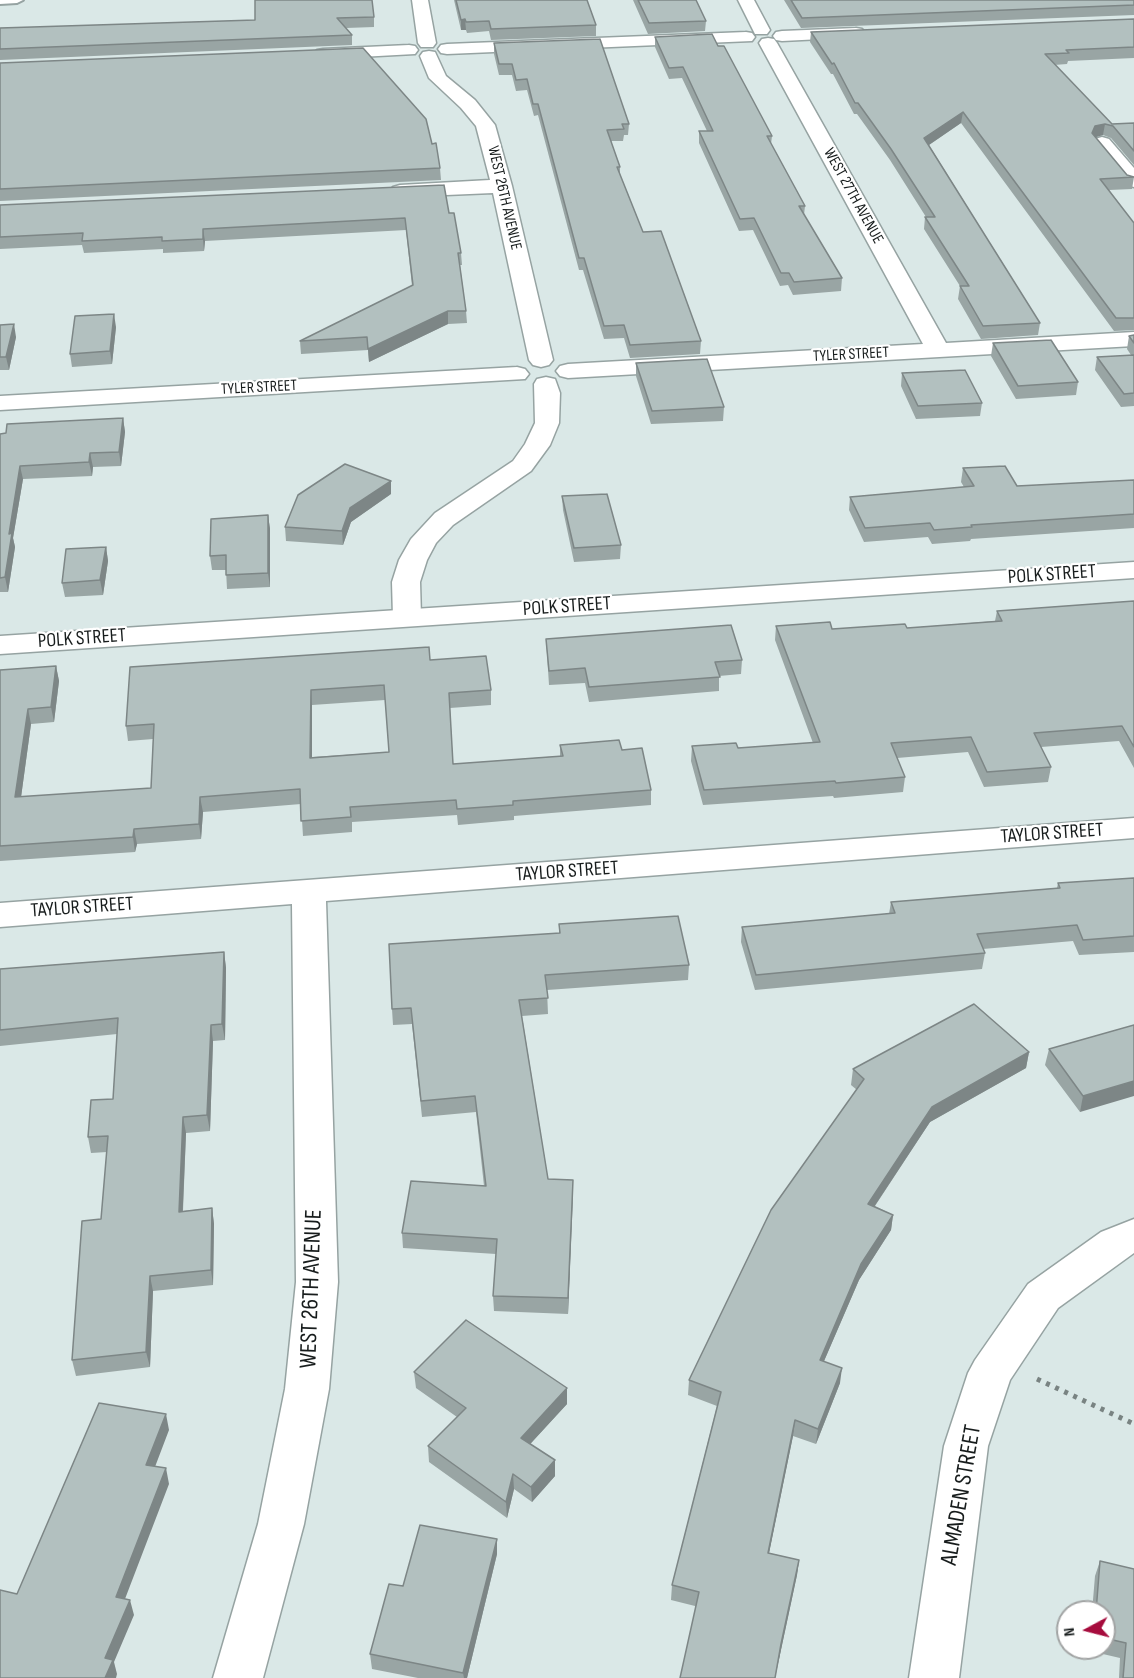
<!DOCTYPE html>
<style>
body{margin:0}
#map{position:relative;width:1134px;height:1678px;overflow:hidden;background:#dae8e7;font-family:"Sofia Sans Condensed",sans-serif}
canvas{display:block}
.north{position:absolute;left:1056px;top:1600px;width:60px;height:60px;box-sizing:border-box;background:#fff;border:2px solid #a2a4a4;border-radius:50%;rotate:263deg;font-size:16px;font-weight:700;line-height:24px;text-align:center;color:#171c1c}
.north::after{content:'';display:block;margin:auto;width:21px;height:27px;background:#a60c3d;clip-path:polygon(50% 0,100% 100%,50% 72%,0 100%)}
</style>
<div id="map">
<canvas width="1134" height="1678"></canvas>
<div class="north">N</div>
</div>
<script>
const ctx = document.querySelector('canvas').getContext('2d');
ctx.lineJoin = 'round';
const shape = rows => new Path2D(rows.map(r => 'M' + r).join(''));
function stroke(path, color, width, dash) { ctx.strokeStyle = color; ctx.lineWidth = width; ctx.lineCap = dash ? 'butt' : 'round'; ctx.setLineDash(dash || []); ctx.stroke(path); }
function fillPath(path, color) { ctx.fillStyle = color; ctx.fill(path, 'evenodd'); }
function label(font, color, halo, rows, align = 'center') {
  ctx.font = font + ' "Sofia Sans Condensed",sans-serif'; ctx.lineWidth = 4.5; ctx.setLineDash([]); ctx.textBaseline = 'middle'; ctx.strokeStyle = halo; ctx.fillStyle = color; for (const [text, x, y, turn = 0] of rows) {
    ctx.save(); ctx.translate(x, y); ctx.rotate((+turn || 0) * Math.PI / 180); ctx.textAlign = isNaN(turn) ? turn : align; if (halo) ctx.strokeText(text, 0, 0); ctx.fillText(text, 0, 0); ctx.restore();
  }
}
const service = shape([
 [0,0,23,0,17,3,0,4,0,0]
]);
const minor = shape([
 [412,0,428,0,436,43,433,47,421,47,418,43,412,0],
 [738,0,754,0,770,30,767,34,755,34,738,0],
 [856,28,862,29,865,33,862,37,782,41,776,40,773,36,776,32,782,31,856,28],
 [746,32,752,33,755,37,752,41,447,54,441,53,438,49,441,45,447,44,746,32],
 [768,38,774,39,777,43,946,343,1134,332,1134,346,568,378,560,376,556,371,560,366,568,364,923,344,759,43,762,39,768,38],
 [409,45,415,46,418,50,415,54,323,59,317,58,314,54,317,50,323,49,409,45],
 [429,51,435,52,446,76,475,100,495,125,512,186,553,360,549,365,541,367,533,365,529,360,493,193,400,197,393,195,390,191,393,187,400,185,490,180,476,126,461,108,429,78,420,56,423,52,429,51],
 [1102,137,1109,139,1134,168,1134,187,1127,185,1092,143,1095,139,1102,137],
 [517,367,525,369,529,374,525,379,0,410,0,396,517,367],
 [546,377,555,379,560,393,559,423,550,445,531,471,453,525,436,543,427,560,420,582,421,617,417,623,407,626,397,623,393,617,392,582,399,560,411,539,435,513,513,461,525,444,535,423,534,384,537,379,546,377],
 [1134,818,1134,838,326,901,338,1282,329,1389,304,1524,263,1678,213,1678,258,1524,285,1389,296,1282,292,904,0,927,0,903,1134,818],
 [1134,1219,1134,1253,1058,1308,1010,1380,988,1446,959,1678,909,1678,944,1446,968,1373,975,1360,1028,1284,1101,1232,1134,1219]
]);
const tertiary = shape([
 [1134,562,1134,578,0,654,0,636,1134,562]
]);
stroke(service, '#96a3a2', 4);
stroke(minor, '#96a3a2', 3);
stroke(tertiary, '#96a3a2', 3);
stroke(shape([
 [1037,1379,1134,1424]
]), '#798382', 5, [4, 6]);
fillPath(service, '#fff');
fillPath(minor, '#fff');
fillPath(tertiary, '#fff');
fillPath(shape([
 [454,0,587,0,596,25,596,36,491,40,489,31,467,33,466,30,461,30],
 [633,0,696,0,706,21,705,31,648,34],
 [784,0,1134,0,1134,15,801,28],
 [374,17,374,27,346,28,352,35,352,45,0,60,0,28],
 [1134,19,1134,58,1068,61,1067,64,1054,65,1112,124,1134,123,1134,165,1111,138,1103,135,1095,137,1127,175,1134,177,1132,189,1109,190,1134,223,1134,330,1114,331,961,123,929,145,1040,323,1038,335,981,339,958,299,960,286,924,229,925,217,926,217,890,160,857,114,854,114,833,74,831,74,810,42,811,32],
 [655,37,718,46,772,136,771,144,805,206,804,215,842,278,841,291,793,295,788,285,780,286,753,230,739,231,699,143,699,131,707,131,682,78,669,79,655,47],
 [494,43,629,124,628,135,624,135,623,141,611,141,620,167,620,174,643,232,701,341,700,354,630,358,624,338,604,339,583,270,579,270,538,115,534,116,527,90,516,91,512,75,499,75,494,54],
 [0,63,432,144,440,168,441,180,0,201],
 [0,205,449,213,461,253,462,265,460,265,466,311,467,323,448,324,369,362,368,350,301,354,300,341,412,286,406,230,205,241,204,251,163,253,163,249,84,253,82,245,0,249],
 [0,325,16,337,9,370,0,370],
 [116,327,112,364,72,367,70,354],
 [1134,335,1134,406,1121,407,1095,370,1097,357,1131,355,1127,349,1129,336],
 [993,343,1078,382,1076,395,1016,399,991,356],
 [636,363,724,407,723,421,651,424,636,376],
 [902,373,982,403,980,416,916,419,901,386],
 [123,418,125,432,121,466,93,467,92,476,23,479,13,538,15,547,8,592,0,592,0,434],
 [963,468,1017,486,1134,480,1134,528,971,539,970,541,932,544,928,537,864,542,849,510,850,497,964,487,961,482],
 [391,494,351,522,343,545,286,541,285,527],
 [562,496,621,545,620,559,574,562,563,510],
 [268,515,270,529,270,587,227,589,226,570,212,570,210,556],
 [106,547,108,561,103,595,65,597,62,583],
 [1134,601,1134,768,1119,741,1041,747,1051,767,1048,782,984,787,968,752,897,758,905,777,903,792,834,798,833,796,703,805,691,761,692,746,738,748,813,743,775,640,776,626,832,629,907,628,995,621,997,611],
 [546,639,742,660,741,674,719,676,719,691,589,702,585,683,549,685],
 [430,660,491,690,491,705,450,708,453,764,560,756,560,745,622,750,651,790,651,805,514,816,514,820,458,825,457,815,352,822,352,832,303,836,301,804,203,812,201,839,137,844,135,852,0,861,0,670,56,666,59,681,54,722,31,724,21,797,151,788,153,739,128,741,126,726],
 [385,700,389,752,312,757,312,705],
 [1134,878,1134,952,1079,955,1073,941,983,949,985,953,982,969,755,990,741,942,742,927,889,914,891,902,1057,888,1058,883],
 [559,924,689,965,688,980,547,990,548,1014,522,1016,548,1179,573,1180,568,1314,494,1311,493,1296,496,1254,403,1248,402,1233,484,1186,476,1112,422,1117,412,1024,393,1025,392,1009,559,933],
 [224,952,226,968,225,1040,213,1041,210,1131,186,1133,183,1211,212,1208,214,1224,213,1285,153,1291,150,1367,76,1376,72,1360,101,1219,107,1152,91,1153,88,1137,113,1099,117,1034,0,1046,0,969],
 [1134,1025,1080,1112,1045,1065,1049,1049],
 [1029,1052,1026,1068,930,1122,875,1206,893,1215,891,1230,859,1280,824,1361,840,1383,816,1444,793,1436,769,1553,799,1560,797,1575,779,1659,695,1606,671,1600,672,1585,717,1406,688,1395,689,1380,857,1090,851,1085,853,1069],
 [414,1372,567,1404,530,1444,555,1460,555,1476,532,1502,514,1489,507,1518,429,1462,428,1446,457,1417,416,1388],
 [497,1539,497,1554,467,1678,418,1678,372,1669,370,1654,403,1586],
 [1100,1561,1134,1569,1134,1678,1119,1678,1120,1658,1090,1651,1090,1648,1104,1648,1104,1612,1092,1612,1095,1576]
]), '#99a5a4');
fillPath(shape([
 [465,19,466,30,461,30,461,20],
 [963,112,961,123,923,149,924,138],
 [1105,124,1103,135,1093,138,1092,133,1095,126],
 [203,229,205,241,204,251,203,239],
 [448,311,448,324,369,362,368,349],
 [114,314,116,327,112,364,110,351],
 [14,324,16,337,9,370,6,357],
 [123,418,125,432,121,466,119,452],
 [90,453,93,467,92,476,89,462],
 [20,466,23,479,13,538,15,547,8,592,5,577,9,534],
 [391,481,391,494,351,522,343,545,342,531,350,508],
 [268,515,270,529,270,587,268,573],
 [106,547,108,561,103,595,100,580],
 [56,666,59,681,54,722,51,707],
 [311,690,312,705,312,773,310,758],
 [28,709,31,724,19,812,15,797],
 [200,797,203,812,201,839,199,824],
 [134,829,137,844,135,852,133,837],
 [224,952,226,968,225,1040,222,1024],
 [211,1025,213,1041,210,1131,207,1115],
 [1029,1052,1026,1068,930,1122,866,1219,868,1204,932,1107],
 [1134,1081,1134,1096,1080,1112,1083,1096],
 [183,1117,186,1133,182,1227,179,1212],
 [573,1180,573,1195,568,1314,568,1298],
 [212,1208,214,1224,213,1285,211,1270],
 [893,1215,891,1230,859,1280,818,1375,820,1360,861,1264],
 [150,1276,153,1291,150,1367,146,1352],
 [842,1368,840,1383,816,1444,818,1429],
 [567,1388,567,1404,522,1453,521,1438],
 [166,1414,169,1430,150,1480,146,1465],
 [795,1420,793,1436,766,1568,768,1553],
 [555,1460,555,1476,532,1502,531,1487],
 [166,1468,169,1484,120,1612,116,1597],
 [513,1474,514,1489,507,1518,506,1502],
 [497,1539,497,1554,467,1678,464,1678,463,1673],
 [799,1560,797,1575,775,1678,781,1644],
 [130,1600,134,1615,114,1662,117,1674,116,1678,105,1678,105,1658]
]), '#7d8686');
const building = shape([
 [255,0,372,0,374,17,337,18,352,35,0,49,0,28,255,20,255,0],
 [456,0,587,0,596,25,491,29,489,21,466,22,465,19,461,20,456,0],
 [638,0,696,0,706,21,649,23,638,0],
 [791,0,1134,0,1134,5,802,18,791,0],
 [1134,19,1134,47,1066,50,1069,53,1045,54,1112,124,1134,123,1134,151,1113,126,1105,124,1095,126,1092,133,1127,175,1134,177,1100,179,1134,223,1134,318,1116,318,963,112,924,138,1040,323,983,326,960,286,969,286,925,217,935,217,891,149,858,103,855,103,834,63,832,64,811,32,1134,19],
 [712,34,718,46,724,46,772,136,767,136,805,206,799,206,842,278,794,282,789,273,781,273,754,218,740,219,699,131,713,131,683,67,669,68,655,37,712,34],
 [600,39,629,124,622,124,624,129,607,130,620,167,617,167,643,232,661,231,701,341,630,345,624,325,604,326,584,258,579,258,538,104,533,104,527,79,516,80,512,64,499,64,494,43,600,39],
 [363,48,426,119,432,144,436,143,440,168,0,189,0,63,363,48],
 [444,185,449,213,454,213,461,253,458,253,466,311,448,311,368,349,367,337,300,341,413,285,405,218,203,229,203,239,162,241,162,237,82,241,83,233,0,237,0,205,444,185],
 [114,314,110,351,70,354,75,316,114,314],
 [14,324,6,357,0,357,0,325,14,324],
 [1134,335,1134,343,1129,336,1134,335],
 [1051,340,1078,382,1018,386,993,343,1051,340],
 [1134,355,1134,393,1124,394,1097,357,1134,355],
 [707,359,724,407,652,411,636,363,707,359],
 [965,370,982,403,918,406,902,373,965,370],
 [123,418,119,452,90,453,89,462,20,466,9,534,12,533,5,577,0,578,0,434,6,433,7,424,123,418],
 [345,464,391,481,350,508,342,531,285,527,298,495,345,464],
 [1005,466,1017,486,1134,480,1134,514,971,525,972,527,934,530,930,523,865,528,850,497,974,486,963,468,1005,466],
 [607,494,621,545,574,548,562,496,607,494],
 [268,515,268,573,226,575,226,555,210,556,211,519,268,515],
 [106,547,100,580,62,583,66,549,106,547],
 [1134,601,1134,747,1122,726,1034,733,1051,767,987,772,971,737,891,743,905,777,836,783,835,781,704,790,692,746,736,743,738,748,820,742,776,626,830,622,832,629,905,624,907,628,1002,621,997,611,1134,601],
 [731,625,742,660,715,662,720,677,589,687,585,668,549,671,546,639,731,625],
 [429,647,430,660,486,656,491,690,449,693,453,764,563,756,560,745,619,740,622,750,642,748,651,790,513,801,513,805,457,809,456,800,350,807,351,817,301,821,300,789,200,797,199,824,134,829,133,837,0,846,0,670,56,666,51,707,28,709,15,797,151,788,154,724,126,726,130,667,429,647],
 [384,685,389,752,310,758,311,690,384,685],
 [1134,878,1134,936,1083,940,1077,925,977,934,985,953,756,975,742,927,895,913,891,902,1060,888,1058,883,1134,878],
 [678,916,689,965,545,975,548,998,519,1000,548,1179,573,1180,568,1298,493,1296,497,1239,402,1233,411,1181,486,1186,475,1096,421,1101,411,1008,392,1009,389,944,560,933,559,924,678,916],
 [224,952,222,1024,211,1025,207,1115,183,1117,179,1212,212,1208,211,1270,150,1276,146,1352,72,1360,82,1221,101,1219,108,1136,88,1137,91,1100,113,1099,118,1018,0,1030,0,969,224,952],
 [974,1004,1029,1052,932,1107,868,1204,893,1215,861,1264,820,1360,842,1368,818,1429,795,1420,768,1553,799,1560,781,1644,775,1678,680,1678,699,1592,672,1585,721,1392,689,1380,771,1210,864,1079,853,1069,974,1004],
 [1134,1025,1134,1081,1083,1096,1049,1049,1134,1025],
 [466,1320,567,1388,521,1438,555,1460,531,1487,513,1474,506,1502,428,1446,466,1408,414,1372,466,1320],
 [99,1403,166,1414,146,1465,166,1468,116,1597,130,1600,105,1658,113,1660,105,1678,0,1678,0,1590,17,1594,99,1403],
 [420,1525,497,1539,463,1673,370,1654,389,1584,403,1586,420,1525],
 [1100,1561,1134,1569,1134,1678,1123,1678,1126,1643,1104,1638,1104,1612,1096,1612,1100,1561]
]);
fillPath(building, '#b2c0bf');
stroke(building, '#7d8686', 1.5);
label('16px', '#171c1c', '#fff', [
 ["WEST 27TH AVENUE",853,196,61],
 ["WEST 26TH AVENUE",504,198,77],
 ["TYLER STREET",851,355,-3],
 ["TYLER STREET",259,388,-3]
]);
label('20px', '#171c1c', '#fff', [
 ["POLK STREET",1052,575,-4],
 ["POLK STREET",567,607,-4],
 ["POLK STREET",82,639,-4],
 ["TAYLOR STREET",1052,834,-4],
 ["TAYLOR STREET",567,872,-4],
 ["TAYLOR STREET",82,908,-4]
]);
label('24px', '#171c1c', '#fff', [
 ["WEST 26TH AVENUE",312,1289,-88],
 ["ALMADEN STREET",962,1495,-80]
]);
</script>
